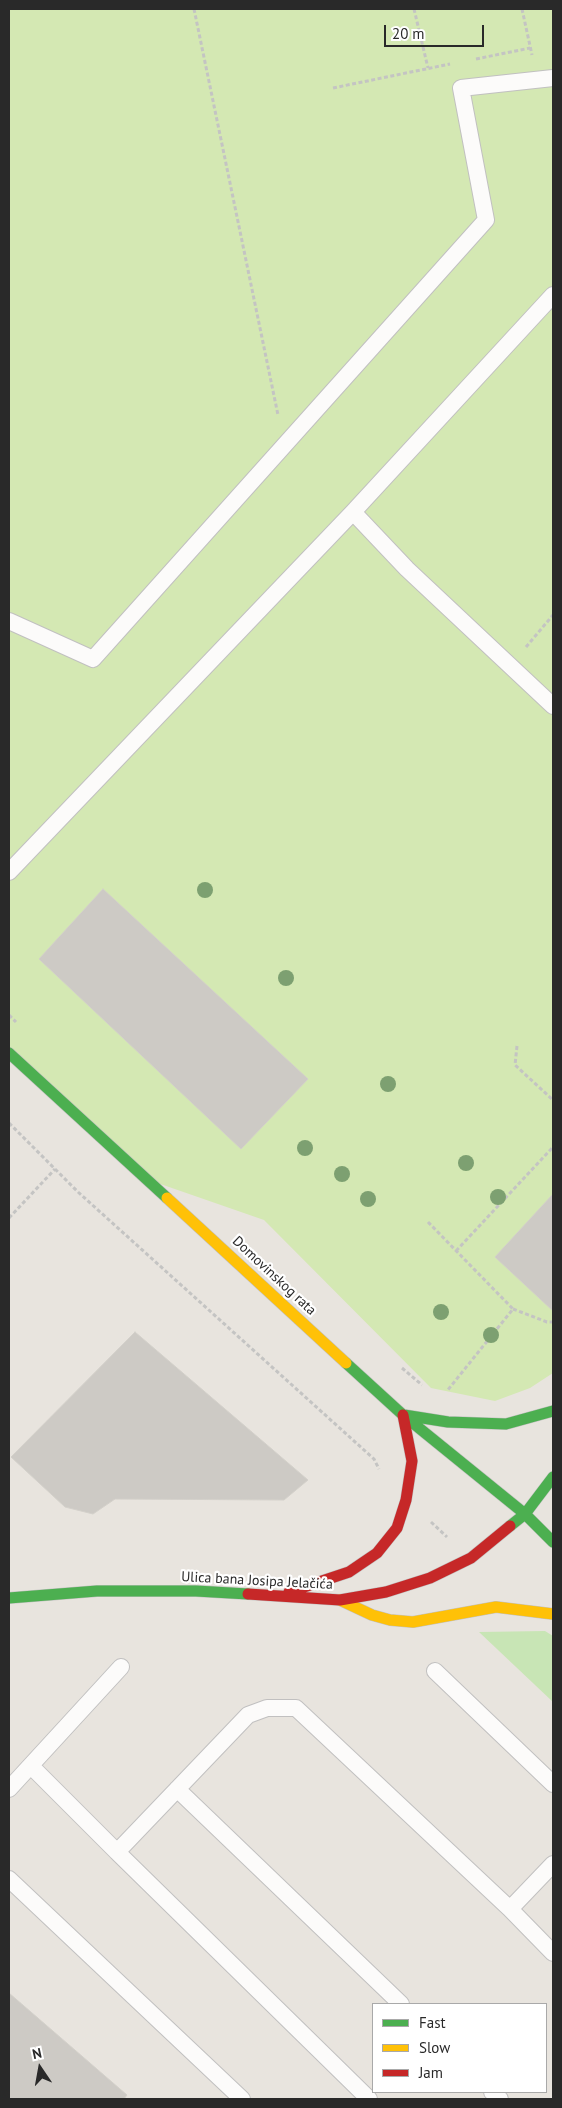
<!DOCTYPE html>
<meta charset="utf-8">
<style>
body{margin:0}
#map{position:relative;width:562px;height:2108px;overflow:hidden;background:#e8e4de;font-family:"PT Sans",sans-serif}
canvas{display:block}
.frame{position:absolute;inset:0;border:10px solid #292929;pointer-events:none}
.legend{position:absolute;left:372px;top:2003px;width:175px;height:90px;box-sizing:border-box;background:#fff;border:1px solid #a9a9a9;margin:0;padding:6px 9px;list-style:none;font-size:15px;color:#292929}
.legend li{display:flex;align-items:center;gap:10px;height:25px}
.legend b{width:25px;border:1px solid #a9a9a9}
.north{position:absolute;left:15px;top:2043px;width:50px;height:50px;-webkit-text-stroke:4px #fff;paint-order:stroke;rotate:348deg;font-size:14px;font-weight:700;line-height:20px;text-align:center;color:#292929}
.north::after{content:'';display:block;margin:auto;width:18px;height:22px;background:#292929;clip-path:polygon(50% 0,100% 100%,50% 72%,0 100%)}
.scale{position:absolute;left:384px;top:25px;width:100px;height:22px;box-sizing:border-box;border:2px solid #292929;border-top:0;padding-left:6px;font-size:15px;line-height:18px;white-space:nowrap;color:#292929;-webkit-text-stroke:4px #fff;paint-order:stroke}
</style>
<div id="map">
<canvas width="562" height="2108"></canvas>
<div class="frame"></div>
<ul class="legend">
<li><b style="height:6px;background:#4caf50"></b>Fast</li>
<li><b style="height:6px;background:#ffc107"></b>Slow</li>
<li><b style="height:6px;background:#c62828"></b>Jam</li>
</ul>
<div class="north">N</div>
<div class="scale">20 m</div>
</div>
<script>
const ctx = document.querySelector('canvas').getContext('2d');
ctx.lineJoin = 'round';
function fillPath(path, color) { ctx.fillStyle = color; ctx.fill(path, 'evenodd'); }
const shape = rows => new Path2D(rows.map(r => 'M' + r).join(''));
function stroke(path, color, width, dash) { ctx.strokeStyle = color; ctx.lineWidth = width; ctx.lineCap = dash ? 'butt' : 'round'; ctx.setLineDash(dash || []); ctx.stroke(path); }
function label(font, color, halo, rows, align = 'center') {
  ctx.font = font + ' "PT Sans",sans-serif'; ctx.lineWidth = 4.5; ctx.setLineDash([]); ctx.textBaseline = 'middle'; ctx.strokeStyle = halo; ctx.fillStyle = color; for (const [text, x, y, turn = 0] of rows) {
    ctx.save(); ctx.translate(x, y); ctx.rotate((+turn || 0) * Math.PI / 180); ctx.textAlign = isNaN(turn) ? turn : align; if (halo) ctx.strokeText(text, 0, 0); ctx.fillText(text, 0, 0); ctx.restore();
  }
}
fillPath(shape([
 [545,1631,553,1636,553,1702,479,1632]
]), '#c8e5b5');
fillPath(shape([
 [9,9,553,9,553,1373,530,1388,495,1401,431,1388,264,1220,146,1179,9,1053]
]), '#d4e8b3');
const building = shape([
 [103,889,308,1079,241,1149,39,959,103,889],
 [553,1194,553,1311,495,1257,553,1194],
 [135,1332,308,1480,284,1500,115,1499,93,1514,65,1507,11,1457,135,1332],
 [9,1993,127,2095,124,2099,9,2099,9,1993]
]);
fillPath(building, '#cdcac5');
stroke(building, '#d3d0ca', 1);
const lane = shape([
 [353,512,407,569,553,706],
 [9,621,93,659,486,220,461,88,553,78],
 [9,872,353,512,553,295],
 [435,1671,553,1784],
 [31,1766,117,1852,248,1715,267,1708,296,1708,510,1909,553,1953],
 [9,1789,121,1667],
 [177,1789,401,2004],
 [117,1852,369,2099],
 [9,1879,242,2099],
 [510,1909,553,1864],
 [492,2092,500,2099]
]);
const fast = shape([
 [9,1053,167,1198],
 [346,1363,403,1415,525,1514,553,1542],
 [404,1415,448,1422,506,1424,553,1411],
 [510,1526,525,1514,553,1477],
 [9,1598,97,1591,196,1591,248,1594]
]);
const slow = shape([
 [167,1198,346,1363],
 [340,1600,372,1615,390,1620,413,1622,496,1607,553,1614]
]);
const jam = shape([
 [289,1592,349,1572,377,1553,397,1528,406,1500,412,1461,403,1415],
 [248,1594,340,1600,386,1592,430,1578,471,1558,510,1526]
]);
stroke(lane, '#c1c0c0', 18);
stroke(fast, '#c1c0c0', 12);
stroke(slow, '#c1c0c0', 12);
stroke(jam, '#c1c0c0', 12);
stroke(shape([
 [194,9,278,415],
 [414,9,428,68],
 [522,9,532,55],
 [476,59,530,48],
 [333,88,450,64],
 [526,647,553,615],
 [9,1015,16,1022],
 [517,1046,515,1065,553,1100],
 [9,1123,78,1192,374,1459,379,1469],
 [9,1218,55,1169],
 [428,1222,513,1309,447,1391],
 [456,1251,553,1147],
 [513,1309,547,1322,553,1322],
 [402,1368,422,1385],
 [431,1522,447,1537]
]), '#c4c4c3', 3, [4, 2.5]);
stroke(lane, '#fcfbfa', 16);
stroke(fast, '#4caf50', 11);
stroke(slow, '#ffc107', 11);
stroke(jam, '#c62828', 11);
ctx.fillStyle = '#7da071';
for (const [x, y] of [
 [205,890],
 [286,978],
 [388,1084],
 [305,1148],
 [466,1163],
 [342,1174],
 [498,1197],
 [368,1199],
 [441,1312],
 [491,1335]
]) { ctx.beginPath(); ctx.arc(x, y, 8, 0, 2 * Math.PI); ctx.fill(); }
label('14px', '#292929', '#fff', [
 ["Domovinskog rata",274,1276,43],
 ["Ulica bana Josipa Jelačića",257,1581,3]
]);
</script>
